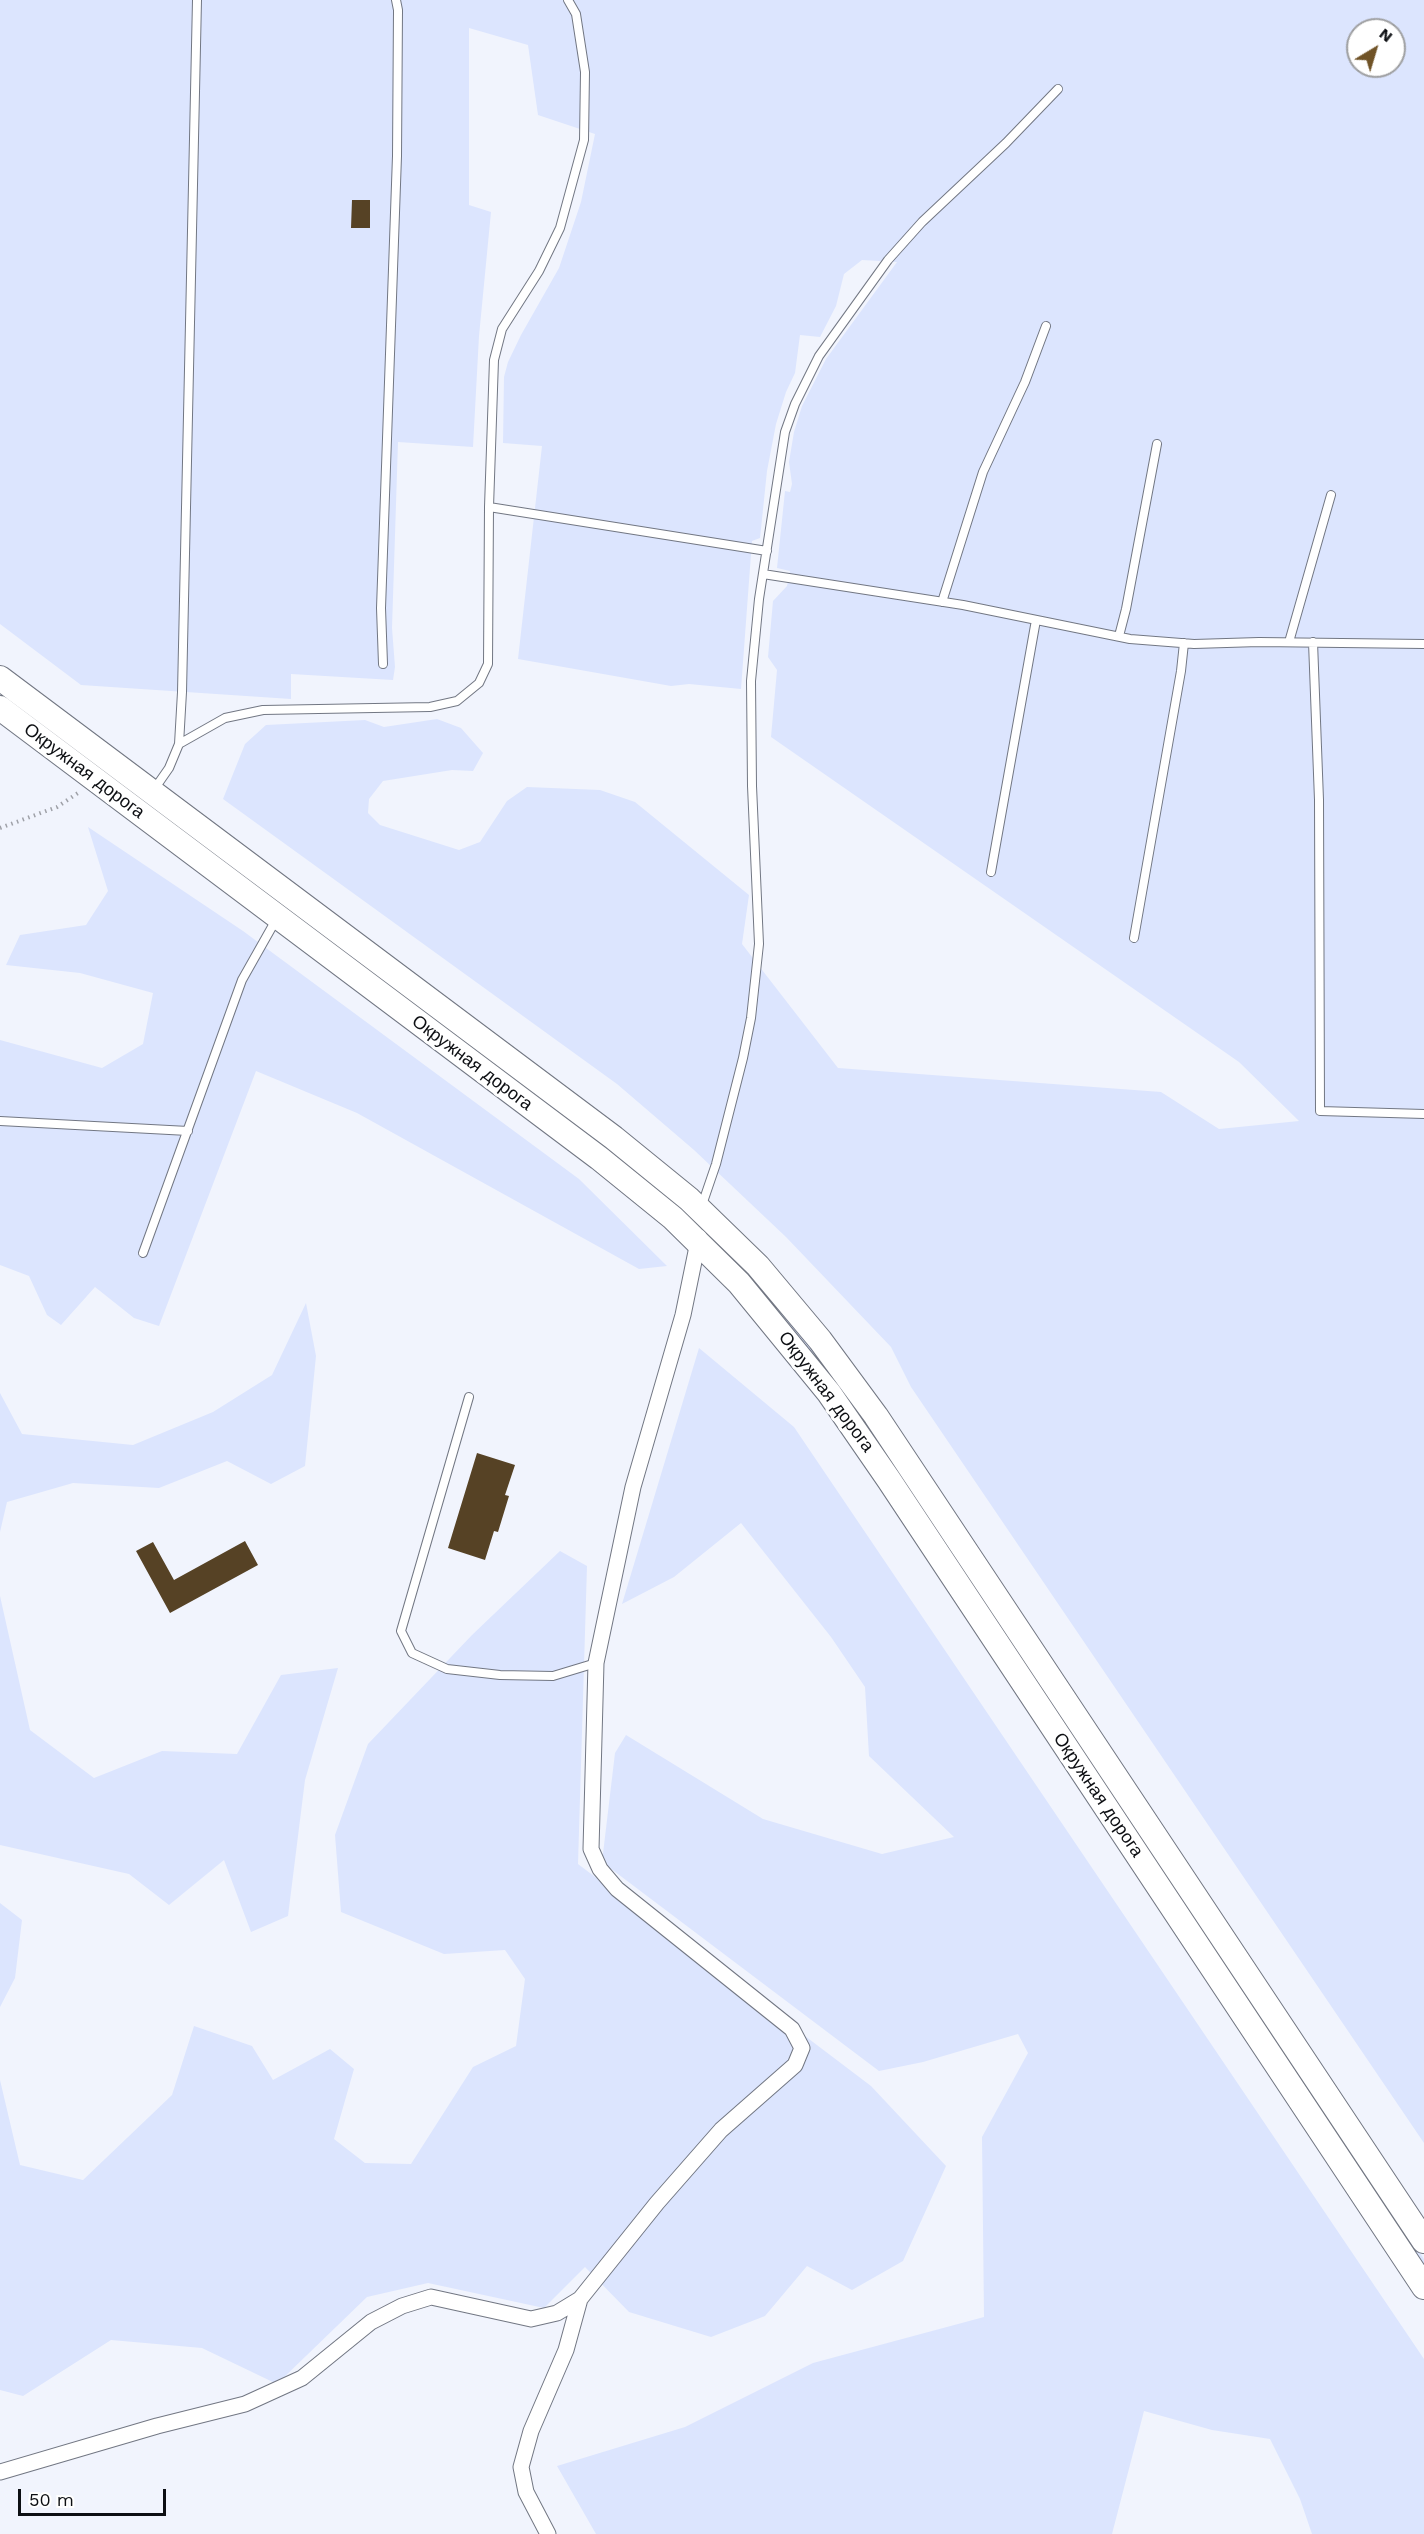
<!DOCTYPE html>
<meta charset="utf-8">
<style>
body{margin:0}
#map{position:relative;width:1424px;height:2534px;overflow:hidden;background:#f1f4fd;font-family:"Work Sans",sans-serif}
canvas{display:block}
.north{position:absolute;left:1346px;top:18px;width:60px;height:60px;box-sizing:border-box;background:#fff;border:2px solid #9e9fa1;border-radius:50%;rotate:38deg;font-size:16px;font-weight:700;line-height:24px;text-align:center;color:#0d0f13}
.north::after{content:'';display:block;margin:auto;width:21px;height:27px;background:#705327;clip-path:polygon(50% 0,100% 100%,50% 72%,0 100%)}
.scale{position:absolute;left:18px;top:2489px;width:148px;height:27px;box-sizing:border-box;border:3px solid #0d0f13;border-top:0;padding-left:8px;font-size:18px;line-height:21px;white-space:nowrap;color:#0d0f13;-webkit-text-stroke:4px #fff;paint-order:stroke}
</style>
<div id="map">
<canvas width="1424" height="2534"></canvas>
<div class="north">N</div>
<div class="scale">50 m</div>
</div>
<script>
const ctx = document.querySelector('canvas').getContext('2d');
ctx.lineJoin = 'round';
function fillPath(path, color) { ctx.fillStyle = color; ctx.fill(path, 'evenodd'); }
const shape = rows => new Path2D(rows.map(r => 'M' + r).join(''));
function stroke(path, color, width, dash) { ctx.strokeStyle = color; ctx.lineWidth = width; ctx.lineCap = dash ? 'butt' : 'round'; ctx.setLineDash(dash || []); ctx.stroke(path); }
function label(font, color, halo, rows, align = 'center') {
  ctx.font = font + ' "Work Sans",sans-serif'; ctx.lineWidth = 6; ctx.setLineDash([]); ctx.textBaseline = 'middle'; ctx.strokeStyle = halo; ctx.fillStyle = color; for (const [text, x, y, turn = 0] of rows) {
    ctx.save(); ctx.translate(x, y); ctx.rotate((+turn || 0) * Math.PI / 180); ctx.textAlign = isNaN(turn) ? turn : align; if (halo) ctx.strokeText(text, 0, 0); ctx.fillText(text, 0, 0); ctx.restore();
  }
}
fillPath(shape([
 [0,0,1424,0,1424,2143,911,1387,891,1347,786,1237,694,1150,617,1084,223,799,245,744,266,725,365,720,384,727,437,719,461,728,483,753,473,771,452,770,383,781,369,799,368,813,380,825,459,850,480,842,507,801,527,787,600,790,635,802,749,895,742,944,838,1068,1161,1092,1219,1129,1299,1121,1239,1062,771,737,777,670,768,657,773,601,787,586,790,571,777,568,785,491,790,492,792,484,789,462,794,432,802,406,826,359,897,262,862,260,844,274,836,306,820,337,800,335,795,373,786,392,776,424,767,471,760,538,752,541,741,689,689,684,671,686,518,659,542,446,503,443,504,377,508,362,521,335,559,268,581,202,595,134,538,115,528,45,469,28,469,205,491,212,479,336,473,447,398,442,392,628,395,667,393,680,291,674,291,699,81,685,0,624],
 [1358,30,1394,30,1394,66,1358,66],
 [88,827,243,931,579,1179,667,1266,639,1269,357,1113,256,1071,159,1326,134,1318,95,1287,61,1325,47,1315,29,1276,0,1265,0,1040,102,1068,143,1044,153,993,80,973,6,965,20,935,86,925,108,891],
 [746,1267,781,1307,902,1471,1424,2259,1424,2270,742,1271],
 [306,1303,316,1356,305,1466,271,1484,227,1461,159,1488,73,1483,7,1502,0,1532,0,1393,22,1434,133,1445,213,1412,272,1375],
 [699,1348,794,1427,1424,2359,1424,2534,1312,2534,1300,2499,1270,2439,1212,2430,1144,2411,1112,2534,596,2534,557,2466,685,2427,813,2363,984,2317,982,2137,1028,2053,1018,2034,923,2062,879,2071,602,1862,615,1753,626,1735,763,1819,882,1854,954,1837,869,1756,865,1687,831,1637,741,1523,674,1577,622,1604],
 [560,1551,587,1566,578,1864,871,2086,946,2166,903,2261,852,2290,807,2266,765,2316,711,2337,629,2312,585,2267,544,2308,428,2283,367,2297,277,2384,202,2348,111,2340,23,2396,0,2390,0,2080,20,2165,83,2180,172,2095,194,2026,252,2046,273,2080,330,2049,354,2069,334,2139,365,2163,411,2164,473,2067,516,2046,525,1979,505,1950,444,1954,341,1912,335,1835,368,1744,472,1635],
 [0,1596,30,1730,94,1778,162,1751,237,1754,281,1675,338,1668,305,1780,288,1916,251,1932,224,1860,169,1905,129,1874,0,1845],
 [0,1903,22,1920,15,1978,0,2007]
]), '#dce5fe');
fillPath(shape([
 [352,200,370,200,370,228,351,228],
 [477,1453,515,1465,505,1495,509,1496,498,1532,494,1531,485,1560,448,1548],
 [245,1541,258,1565,170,1613,136,1551,153,1542,174,1580]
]), '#564225');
const service = shape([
 [489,507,767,551],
 [763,574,963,605,1130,639,1194,644,1259,642,1424,644],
 [942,602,983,472,1025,382,1046,326],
 [1119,636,1126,609,1157,444],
 [1289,642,1331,495],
 [1313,642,1319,800,1320,1111,1424,1114],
 [383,664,381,608,397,156,398,10,396,0],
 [179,744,225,718,263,710,430,707,457,701,479,683,488,664,489,507,494,360,502,329,539,271,560,228,584,140,585,72,576,14,568,0],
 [153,791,169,768,179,744,182,692,197,0],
 [991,872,1036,620],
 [1134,938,1181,671,1184,643],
 [0,1121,188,1131],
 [702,1205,716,1164,743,1058,751,1018,759,944,752,786,751,681,759,599,785,432,795,404,819,356,888,260,922,222,1006,143,1058,89],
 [143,1253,242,980,277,918],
 [469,1397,401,1631,412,1653,447,1669,500,1675,553,1676,596,1663]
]);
const minor = shape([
 [0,2472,157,2426,245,2404,302,2378,371,2322,402,2306,431,2297,531,2319,557,2313,580,2299],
 [548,2534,526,2492,521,2467,531,2431,566,2350,580,2299,657,2203,721,2130,795,2065,802,2048,792,2029,617,1889,600,1869,591,1849,596,1663,633,1487,683,1315,699,1237]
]);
const primary = shape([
 [0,678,614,1138,689,1199,758,1266,820,1340,876,1416,1424,2241],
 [0,708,599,1158,673,1218,739,1283,829,1393,889,1480,1424,2287]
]);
stroke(service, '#727783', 10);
stroke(minor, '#727783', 17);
stroke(primary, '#727783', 26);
stroke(shape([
 [0,828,57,807,78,793]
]), '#9fa1a8', 4, [1.5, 4.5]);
stroke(service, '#fff', 8);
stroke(minor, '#fff', 15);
stroke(primary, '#fff', 24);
label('18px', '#0d0f13', '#fff', [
 ["Окружная дорога",84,771,37],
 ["Окружная дорога",472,1063,37],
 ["Окружная дорога",826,1392,53],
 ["Окружная дорога",1098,1795,56]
]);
</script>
